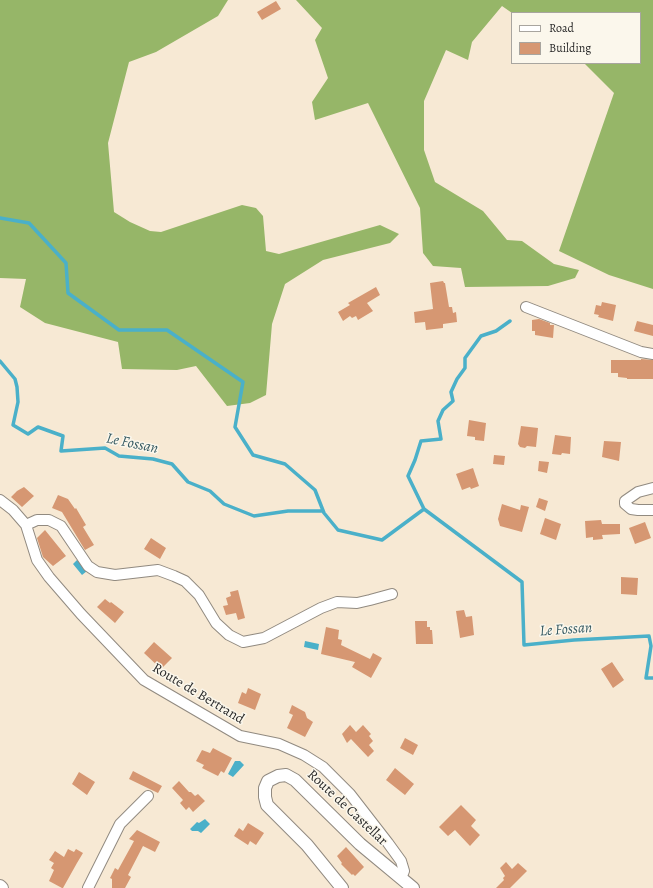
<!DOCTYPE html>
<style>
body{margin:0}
#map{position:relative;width:653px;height:888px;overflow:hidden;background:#f7e9d4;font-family:Alegreya,serif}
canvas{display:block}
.legend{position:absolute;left:511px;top:12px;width:130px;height:52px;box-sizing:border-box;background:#fbf7ec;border:1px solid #a8a59f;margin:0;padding:5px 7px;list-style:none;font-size:12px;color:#2b2b2b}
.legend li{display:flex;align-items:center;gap:8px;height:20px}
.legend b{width:20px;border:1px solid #a8a59f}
</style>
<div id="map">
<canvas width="653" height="888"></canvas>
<ul class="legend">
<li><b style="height:5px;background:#fff"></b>Road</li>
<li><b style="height:11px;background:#d69772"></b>Building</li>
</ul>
</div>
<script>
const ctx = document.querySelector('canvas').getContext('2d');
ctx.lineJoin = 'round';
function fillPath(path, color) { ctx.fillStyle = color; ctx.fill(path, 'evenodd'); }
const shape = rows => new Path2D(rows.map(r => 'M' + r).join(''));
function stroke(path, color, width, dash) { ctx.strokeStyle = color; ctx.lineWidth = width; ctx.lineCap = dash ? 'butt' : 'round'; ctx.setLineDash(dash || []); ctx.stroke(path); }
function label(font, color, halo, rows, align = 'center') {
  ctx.font = font + ' Alegreya,serif'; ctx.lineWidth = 3; ctx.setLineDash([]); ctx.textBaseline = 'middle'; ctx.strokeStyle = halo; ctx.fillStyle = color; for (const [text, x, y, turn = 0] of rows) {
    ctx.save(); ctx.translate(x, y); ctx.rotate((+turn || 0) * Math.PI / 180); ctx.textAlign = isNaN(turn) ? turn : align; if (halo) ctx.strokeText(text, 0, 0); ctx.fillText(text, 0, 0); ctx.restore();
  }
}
fillPath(shape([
 [0,0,228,0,218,16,156,52,129,62,108,143,114,212,130,222,150,231,161,232,242,205,256,208,263,216,266,251,279,254,380,225,399,234,390,243,323,260,285,284,272,324,266,395,250,403,227,406,196,366,177,370,122,369,118,342,45,323,20,307,26,279,0,278],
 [296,0,653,0,653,289,609,275,559,251,614,93,584,63,640,63,640,13,512,13,502,6,472,42,468,60,446,50,424,101,424,150,435,182,483,211,507,240,522,241,554,264,579,270,575,278,548,286,465,287,461,268,433,266,423,253,420,208,368,103,315,120,312,102,328,78,315,40,322,28]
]), '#96b668');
fillPath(shape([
 [77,560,87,571,82,575,73,564],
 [305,641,319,644,318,650,304,647],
 [235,761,240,761,244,765,233,777,228,774],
 [205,819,210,824,201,833,198,831,192,831,190,829,197,822,199,823]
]), '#4ab0c9');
stroke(shape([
 [0,218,29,223,66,263,68,293,119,330,167,330,243,382,235,427,253,455,285,464,315,490,324,513,338,530,382,540,424,509],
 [510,321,496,331,481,336,465,358,465,368,457,379,451,392,453,401,443,410,438,421,441,439,421,441,415,460,408,476,424,509,522,582,524,645,574,640,649,636,651,646,646,678,653,678],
 [0,361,15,379,17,387,18,402,13,425,28,434,38,427,63,436,61,451,105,448,119,456,153,459,172,464,188,482,210,491,224,504,254,516,288,511,323,511]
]), '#4ab0c9', 3.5);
fillPath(shape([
 [276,1,281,9,262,20,257,12],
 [443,281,444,283,445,283,449,307,452,307,453,313,456,312,457,322,443,324,443,328,426,330,425,322,415,323,414,312,433,309,430,283],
 [376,287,380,295,367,303,373,311,358,320,356,316,352,318,350,316,343,321,338,312,350,305,348,303],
 [602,302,616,305,613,321,598,317,599,315,594,314,596,305,601,306],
 [539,319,550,323,550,325,554,325,553,338,535,335,535,331,532,331,532,320],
 [637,321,653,325,653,336,634,331],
 [641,359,653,360,653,379,627,379,627,378,618,377,618,373,611,373,611,360,641,360],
 [469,420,486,423,484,441,475,440,475,437,467,436],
 [521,426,538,428,536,447,527,446,525,448,520,447,518,444],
 [555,435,571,437,570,454,562,453,561,455,552,454],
 [604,441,621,442,619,461,602,457],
 [494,455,505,456,504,465,493,464],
 [539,461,549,462,547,473,538,471],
 [473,468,479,486,471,489,470,487,462,490,456,474],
 [24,487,34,496,22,507,11,497,17,491],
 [58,495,68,499,75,509,76,508,86,525,83,527,94,545,85,550,62,512,52,508],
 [539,498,548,501,545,511,536,507],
 [502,504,520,510,521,505,529,507,522,532,500,526,498,519],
 [545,518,561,524,556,540,540,534],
 [601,520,602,524,620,524,620,534,602,535,603,539,593,540,593,537,586,538,585,521],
 [645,522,651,538,635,544,629,528],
 [45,530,66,556,53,566,43,557,37,538],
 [151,538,166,548,160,559,144,549],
 [621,577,638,578,637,595,621,594],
 [238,590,245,618,238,620,236,613,226,615,223,606,228,605,226,598,231,596,230,592],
 [105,599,110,603,111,602,124,612,115,623,97,607],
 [464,610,466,617,472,616,474,635,460,638,456,611],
 [415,621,427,621,427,627,430,627,430,630,432,630,433,644,416,644],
 [326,627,339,630,338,639,342,640,341,645,370,659,373,653,382,658,371,678,352,667,355,662,321,654],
 [154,642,172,658,161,669,144,653],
 [612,662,624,680,613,688,601,669],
 [248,688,261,694,255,710,238,703,242,692,246,694],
 [292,705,305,712,307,718,313,722,305,737,287,728,293,715,289,713],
 [350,725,356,732,363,725,371,734,369,736,373,741,369,745,374,751,368,757,351,739,347,743,342,734],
 [405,738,418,745,413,755,400,748],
 [213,748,232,758,224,773,221,771,218,776,202,768,204,765,196,761,202,750,210,753],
 [395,768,414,784,405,795,386,780],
 [133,771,162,786,158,793,129,779],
 [79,772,95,782,87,795,72,784],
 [179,781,189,792,191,792,195,796,198,794,205,801,193,812,189,807,186,810,180,803,183,800,172,788],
 [461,805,476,820,471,826,480,835,470,846,455,830,448,836,439,827],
 [248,823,264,833,256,845,250,841,248,845,234,836,239,828,243,831],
 [137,830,160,842,155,852,143,846,128,875,131,877,125,888,112,888,112,879,110,878,115,868,118,870,134,841,129,839],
 [346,847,364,867,355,876,353,874,352,875,341,864,342,863,337,856],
 [68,849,74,852,76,849,83,853,77,863,63,888,62,888,49,881,54,870,51,868,54,863,49,860,55,851,64,857],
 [506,862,512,869,518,863,527,871,510,888,496,888,504,880,503,878,505,876,500,868]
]), '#d69772');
const minor = shape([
 [526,307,641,352,653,354],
 [653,488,638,492,625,501,625,504,631,509,638,510,653,510],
 [0,500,13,510,26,525,37,560,49,577,81,614,144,680,240,736,279,744,304,755,323,767,350,794,388,843,401,861,404,871,401,878],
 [26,525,37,520,49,520,61,526,88,566,97,572,115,575,158,570,174,576,185,581,199,595,216,623,229,635,243,642,264,638,321,608,337,602,357,603,370,600,392,594],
 [88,888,120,824,148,796]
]);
const tertiary = shape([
 [0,886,2,888],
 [342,888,307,845,267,805,265,797,265,788,268,781,278,776,286,775,295,780,360,844,413,888]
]);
stroke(minor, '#918a80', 12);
stroke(tertiary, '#918a80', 14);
stroke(minor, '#fff', 10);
stroke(tertiary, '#fff', 12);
label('14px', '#2b2b2b', '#fbf7ec', [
 ["Route de Bertrand",198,694,31],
 ["Route de Castellar",347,808,43]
]);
label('italic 15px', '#365a62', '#fbf7ec', [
 ["Le Fossan",132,444,12],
 ["Le Fossan",566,630,-4]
]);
</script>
